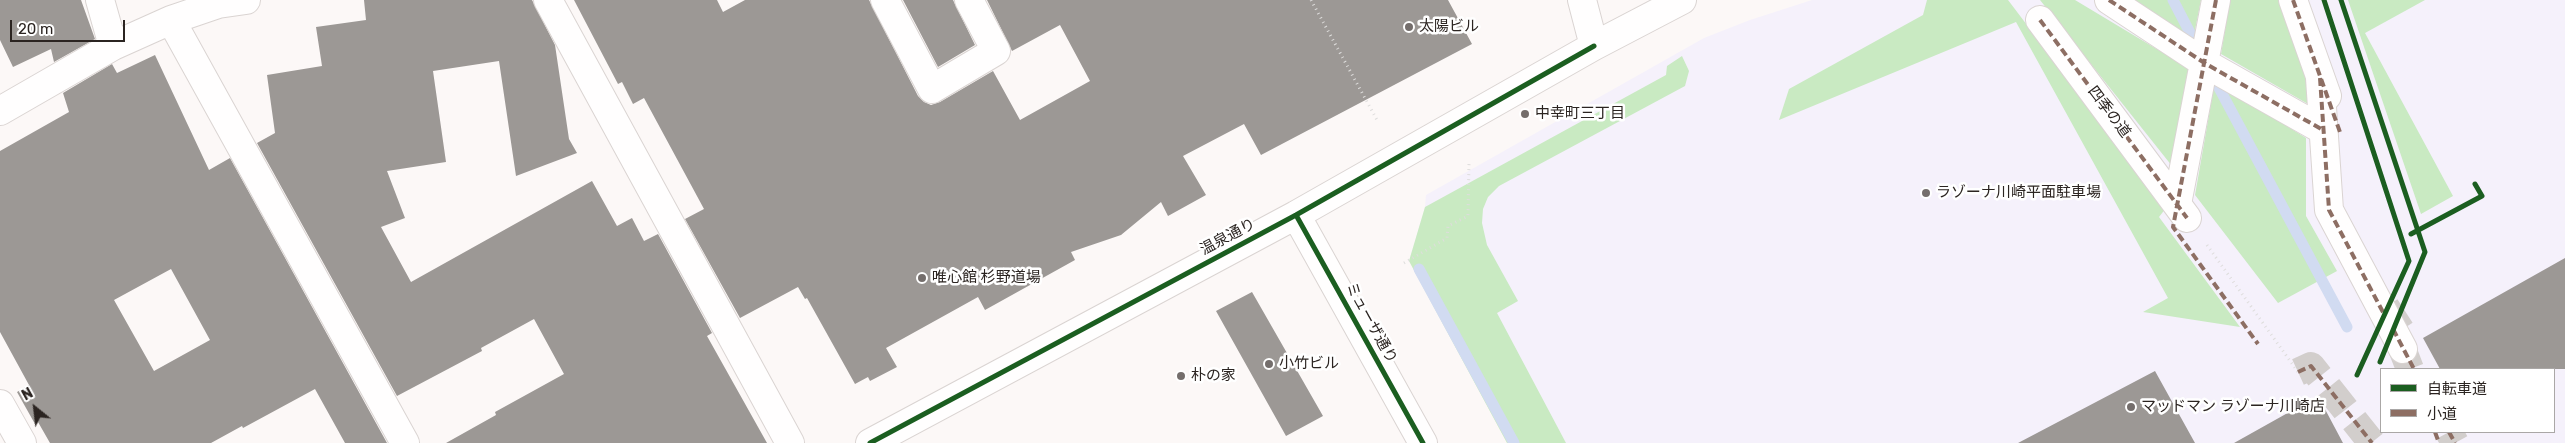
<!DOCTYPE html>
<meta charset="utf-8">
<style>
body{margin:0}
#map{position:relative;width:2565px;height:443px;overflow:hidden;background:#fcf8f7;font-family:Rubik,"Noto Sans JP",sans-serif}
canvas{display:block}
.legend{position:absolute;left:2380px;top:368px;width:175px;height:65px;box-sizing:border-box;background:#fff;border:1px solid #aaa7a6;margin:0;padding:6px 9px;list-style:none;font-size:15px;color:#2b2421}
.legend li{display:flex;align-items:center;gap:10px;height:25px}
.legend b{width:25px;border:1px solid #aaa7a6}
.north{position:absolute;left:10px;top:383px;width:50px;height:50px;-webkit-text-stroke:4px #fff;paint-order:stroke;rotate:331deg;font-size:14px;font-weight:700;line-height:20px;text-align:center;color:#2b2421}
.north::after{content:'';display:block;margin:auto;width:18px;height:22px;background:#2b2421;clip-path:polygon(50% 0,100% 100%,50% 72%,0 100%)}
.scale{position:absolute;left:10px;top:20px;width:115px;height:22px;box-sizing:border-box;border:2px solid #2b2421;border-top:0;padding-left:6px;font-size:15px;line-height:18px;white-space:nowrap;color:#2b2421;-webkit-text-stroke:4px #fff;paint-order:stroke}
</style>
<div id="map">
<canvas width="2565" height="443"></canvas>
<ul class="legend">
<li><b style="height:6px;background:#1b5e20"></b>自転車道</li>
<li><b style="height:6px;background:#8d6e63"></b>小道</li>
</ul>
<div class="north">N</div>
<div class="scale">20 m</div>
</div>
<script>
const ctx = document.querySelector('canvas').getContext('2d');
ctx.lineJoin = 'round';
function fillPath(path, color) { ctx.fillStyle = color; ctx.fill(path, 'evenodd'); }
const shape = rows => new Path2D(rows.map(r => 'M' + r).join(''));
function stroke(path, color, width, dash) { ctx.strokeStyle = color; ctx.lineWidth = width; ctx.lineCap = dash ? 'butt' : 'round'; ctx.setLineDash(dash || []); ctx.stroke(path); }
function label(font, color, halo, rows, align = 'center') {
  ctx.font = font + ' Rubik,"Noto Sans JP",sans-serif'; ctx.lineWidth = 5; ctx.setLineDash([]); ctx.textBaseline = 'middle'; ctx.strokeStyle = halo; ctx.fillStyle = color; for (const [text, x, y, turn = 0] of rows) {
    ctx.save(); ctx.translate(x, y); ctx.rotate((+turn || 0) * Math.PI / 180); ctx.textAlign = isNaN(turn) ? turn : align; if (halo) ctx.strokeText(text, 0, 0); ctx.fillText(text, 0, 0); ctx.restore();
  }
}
fillPath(shape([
 [1812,0,2565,0,2565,443,1508,443,1409,261,1425,207,1426,195,1704,38,1750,20],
 [2381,369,2554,369,2554,432,2381,432]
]), '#f5f1fb');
fillPath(shape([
 [1927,0,2008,0,2166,208,2159,217,2240,327,2143,312,2168,298,2016,22,1779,120,1789,89,1923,15],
 [2040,0,2075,0,2190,69,2172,166],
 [2130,0,2201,0,2193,40],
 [2230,0,2284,0,2308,67,2308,104,2221,54],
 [2348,0,2425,0,2365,33,2453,196,2421,214],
 [1682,56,1689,71,1685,86,1499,186,1488,197,1483,209,1482,223,1487,245,1518,301,1497,313,1566,443,1507,443,1409,261,1425,207,1666,75,1667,66],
 [2215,81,2306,138,2306,216,2337,271,2278,303,2195,195]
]), '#c9eac2');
stroke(shape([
 [2173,0,2200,52],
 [2211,73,2347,327],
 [1419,269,1514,443]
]), '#d1dbf1', 11);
fillPath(shape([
 [0,0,81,0,95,39,54,62,51,49,13,67,0,40],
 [364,0,532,0,555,45,569,139,577,153,516,176,499,61,433,71,446,162,387,171,405,218,381,227,411,282,592,181,617,226,632,218,644,241,658,234,712,333,707,336,767,443,446,443,496,415,495,412,564,374,534,319,481,348,482,351,397,396,257,143,275,133,267,75,322,66,316,27,366,20],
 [574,0,717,0,723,12,745,0,869,0,918,96,924,102,931,105,940,102,993,71,1020,120,1090,81,1060,25,1012,51,987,0,1448,0,1472,44,1261,155,1244,124,1183,156,1206,195,1168,216,1161,202,1121,235,1071,252,1075,260,985,310,978,297,886,348,897,367,870,381,868,377,855,384,807,298,805,299,798,287,740,318,685,219,704,209,644,98,633,104,622,82,618,84],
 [903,0,953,0,975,45,938,67],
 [155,55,209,170,230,158,387,443,345,443,315,389,243,428,242,426,211,443,50,443,38,422,35,424,17,392,29,385,0,332,0,151,69,112,63,93,112,64,117,73],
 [171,269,210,340,154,371,114,300],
 [2565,258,2565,369,2440,369,2423,338],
 [1252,292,1323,416,1286,436,1216,311],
 [2155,371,2195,443,2018,443],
 [2318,396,2343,443,2234,443]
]), '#9c9895');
stroke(shape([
 [2405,311,2391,320,2410,369],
 [2298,372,2311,366,2372,443],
 [2449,432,2455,443]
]), '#d2cecc', 28, [28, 14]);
const minor = shape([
 [100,0,113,46],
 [548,0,790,443],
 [885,0,932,89,996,51,969,0],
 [1582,0,1594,46],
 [2109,0,2206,64,2323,130],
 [2293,0,2327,96],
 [171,20,405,443],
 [2040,20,2187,218],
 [2320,78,2329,210,2403,349],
 [0,111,113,46,171,20,218,4,246,0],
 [2177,204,2216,0],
 [1296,215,1423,443],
 [0,404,22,443],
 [870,443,1296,215,1594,46,1682,0]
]);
stroke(minor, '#dad4d2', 30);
stroke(shape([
 [1311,0,1377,120],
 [2207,245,2298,372],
 [1404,263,1447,238,1448,226,1468,216,1469,164]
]), '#dedddc', 3, [1, 4]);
stroke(minor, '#fffefe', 28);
stroke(shape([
 [2109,0,2206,64,2323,130],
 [2216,0,2173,227,2258,344],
 [2293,0,2341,135],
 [2040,20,2187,218],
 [2320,78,2329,210,2385,316],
 [2393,329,2414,369],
 [2298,372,2311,366,2372,443],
 [2435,432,2439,443],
 [2449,432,2455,443]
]), '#8d6e63', 4, [8, 4]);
stroke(shape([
 [2324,0,2409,261,2357,375],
 [2341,0,2425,252,2380,362],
 [1296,215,1423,443],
 [2411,234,2482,196,2475,184],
 [870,443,1296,215,1594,46]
]), '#1b5e20', 5);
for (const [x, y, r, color] of [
 [1409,27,5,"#746e6c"],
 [1525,114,5,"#746e6c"],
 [1926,193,5,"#746e6c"],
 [922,278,5,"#746e6c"],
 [1269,364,5,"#746e6c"],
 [1181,376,5,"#746e6c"],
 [2131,407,5,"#746e6c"]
]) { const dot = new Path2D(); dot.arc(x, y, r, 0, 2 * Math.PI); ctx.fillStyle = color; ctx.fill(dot); stroke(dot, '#fff', 2); }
label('15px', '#2b2421', '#fff', [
 ["太陽ビル",1419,27],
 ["中幸町三丁目",1535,114],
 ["ラゾーナ川崎平面駐車場",1936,193],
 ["唯心館 杉野道場",932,278],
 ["小竹ビル",1279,364],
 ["朴の家",1191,376],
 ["マッドマン ラゾーナ川崎店",2141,407]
], 'left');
label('15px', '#2b2421', '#fff', [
 ["四季の道",2109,112,53],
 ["温泉通り",1228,237,-28],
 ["ミューザ通り",1371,323,61]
]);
</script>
